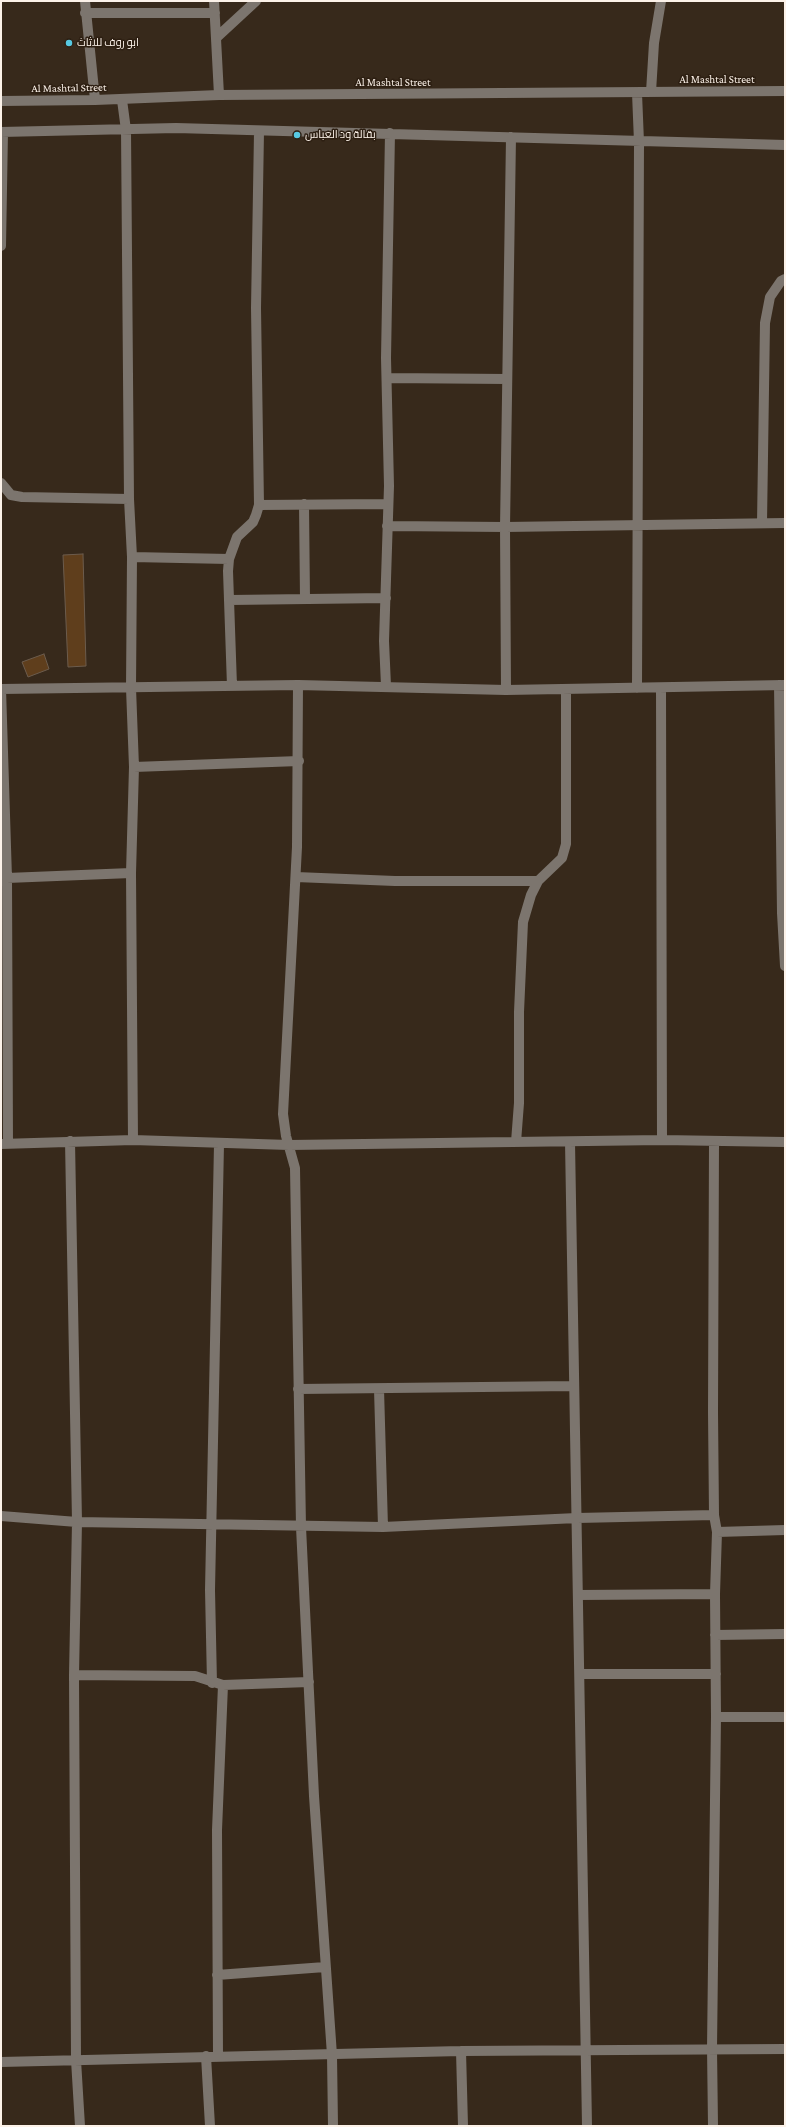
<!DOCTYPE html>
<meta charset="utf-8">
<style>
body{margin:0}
#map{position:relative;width:786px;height:2127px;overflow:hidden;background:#37291b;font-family:"Crimson Pro",serif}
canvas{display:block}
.frame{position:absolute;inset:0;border:2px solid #fcf2e9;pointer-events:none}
</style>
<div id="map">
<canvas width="786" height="2127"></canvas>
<div class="frame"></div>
</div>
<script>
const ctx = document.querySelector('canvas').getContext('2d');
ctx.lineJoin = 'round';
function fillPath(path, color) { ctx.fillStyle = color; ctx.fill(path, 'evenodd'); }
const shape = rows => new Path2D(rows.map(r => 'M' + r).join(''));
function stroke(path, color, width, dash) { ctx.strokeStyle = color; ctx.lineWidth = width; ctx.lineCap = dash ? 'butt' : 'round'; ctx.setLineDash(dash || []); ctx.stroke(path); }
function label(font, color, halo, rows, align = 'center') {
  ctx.font = font + ' "Crimson Pro",Cairo,serif'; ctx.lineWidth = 3; ctx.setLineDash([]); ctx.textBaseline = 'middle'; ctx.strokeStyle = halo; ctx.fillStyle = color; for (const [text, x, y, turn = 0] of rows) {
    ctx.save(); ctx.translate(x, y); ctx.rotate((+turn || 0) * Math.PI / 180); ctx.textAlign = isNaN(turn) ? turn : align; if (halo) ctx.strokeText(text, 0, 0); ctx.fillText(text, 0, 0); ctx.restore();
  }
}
const building = shape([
 [83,554,86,666,68,667,63,555,83,554],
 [44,654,49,669,28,677,22,662,44,654]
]);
fillPath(building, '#5f3e1c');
stroke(building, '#6c5c4d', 1);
stroke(shape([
 [85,1,95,100],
 [214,1,219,95],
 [85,13,215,13],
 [216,38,256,1],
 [651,92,654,43,661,1],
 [122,100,126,130,129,499,132,557,131,688,134,767,131,873,133,1140],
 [1,101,95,100,219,95,785,91],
 [1,132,176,128,785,145],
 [1,246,3,132],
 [387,378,507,379],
 [1,483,11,495,22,497,129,499],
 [304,504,305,599],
 [259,505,387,504],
 [762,523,765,323,770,297,781,281,785,279],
 [387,526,505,527,785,523],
 [132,557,229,559],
 [230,600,386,598],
 [298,685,297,847,283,1114,286,1136,295,1168,301,1527,314,1796,332,2055,333,2126],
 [779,685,782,913,785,966],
 [232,686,228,571,229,559,237,537,253,522,256,515,259,505,256,308,259,132],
 [386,686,384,641,389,486,386,358,390,133],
 [637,688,639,142,637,93],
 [661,688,662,1140],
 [1,689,298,685,506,690,785,685],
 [1,689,7,878,8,1144],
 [506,690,505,527,511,137],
 [134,767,299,761],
 [296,877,395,881,538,881],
 [7,878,131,873],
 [70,1141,77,1522,74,1675,76,2060,80,2126],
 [516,1142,519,1103,519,1012,523,922,531,895,538,881,562,858,566,844,566,690],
 [570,1142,587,2126],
 [1,1144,133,1140,289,1145,662,1140,785,1142],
 [298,1389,574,1386],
 [379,1389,383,1527],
 [1,1516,77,1522,383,1527,577,1518,714,1515],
 [717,1532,785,1530],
 [578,1595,715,1594],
 [715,1635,785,1634],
 [580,1674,716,1674],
 [74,1675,195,1676,223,1685,309,1682],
 [212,1683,210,1590,219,1144],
 [716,1717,785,1717],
 [217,1975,325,1967],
 [461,2051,463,2126],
 [206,2056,210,2126],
 [218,2056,217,1830,223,1685],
 [1,2062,461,2051,785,2049],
 [713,2126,712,2048,716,1717,715,1594,717,1532,714,1515,713,1412,714,1142]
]), '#7c756e', 10);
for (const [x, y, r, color] of [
 [69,43,4,"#57c9e2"],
 [297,135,4,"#57c9e2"]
]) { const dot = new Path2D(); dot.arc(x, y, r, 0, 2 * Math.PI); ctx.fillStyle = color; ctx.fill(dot); stroke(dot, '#2d1f12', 1.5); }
label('11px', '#fcf2e9', '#2d1f12', [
 ["ابو روف للاثاث",77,43],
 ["بقالة ود العباس",305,135]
], 'left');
label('11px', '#fcf2e9', '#2d1f12', [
 ["Al Mashtal Street",717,80],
 ["Al Mashtal Street",393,83],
 ["Al Mashtal Street",69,88,-1]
]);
</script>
